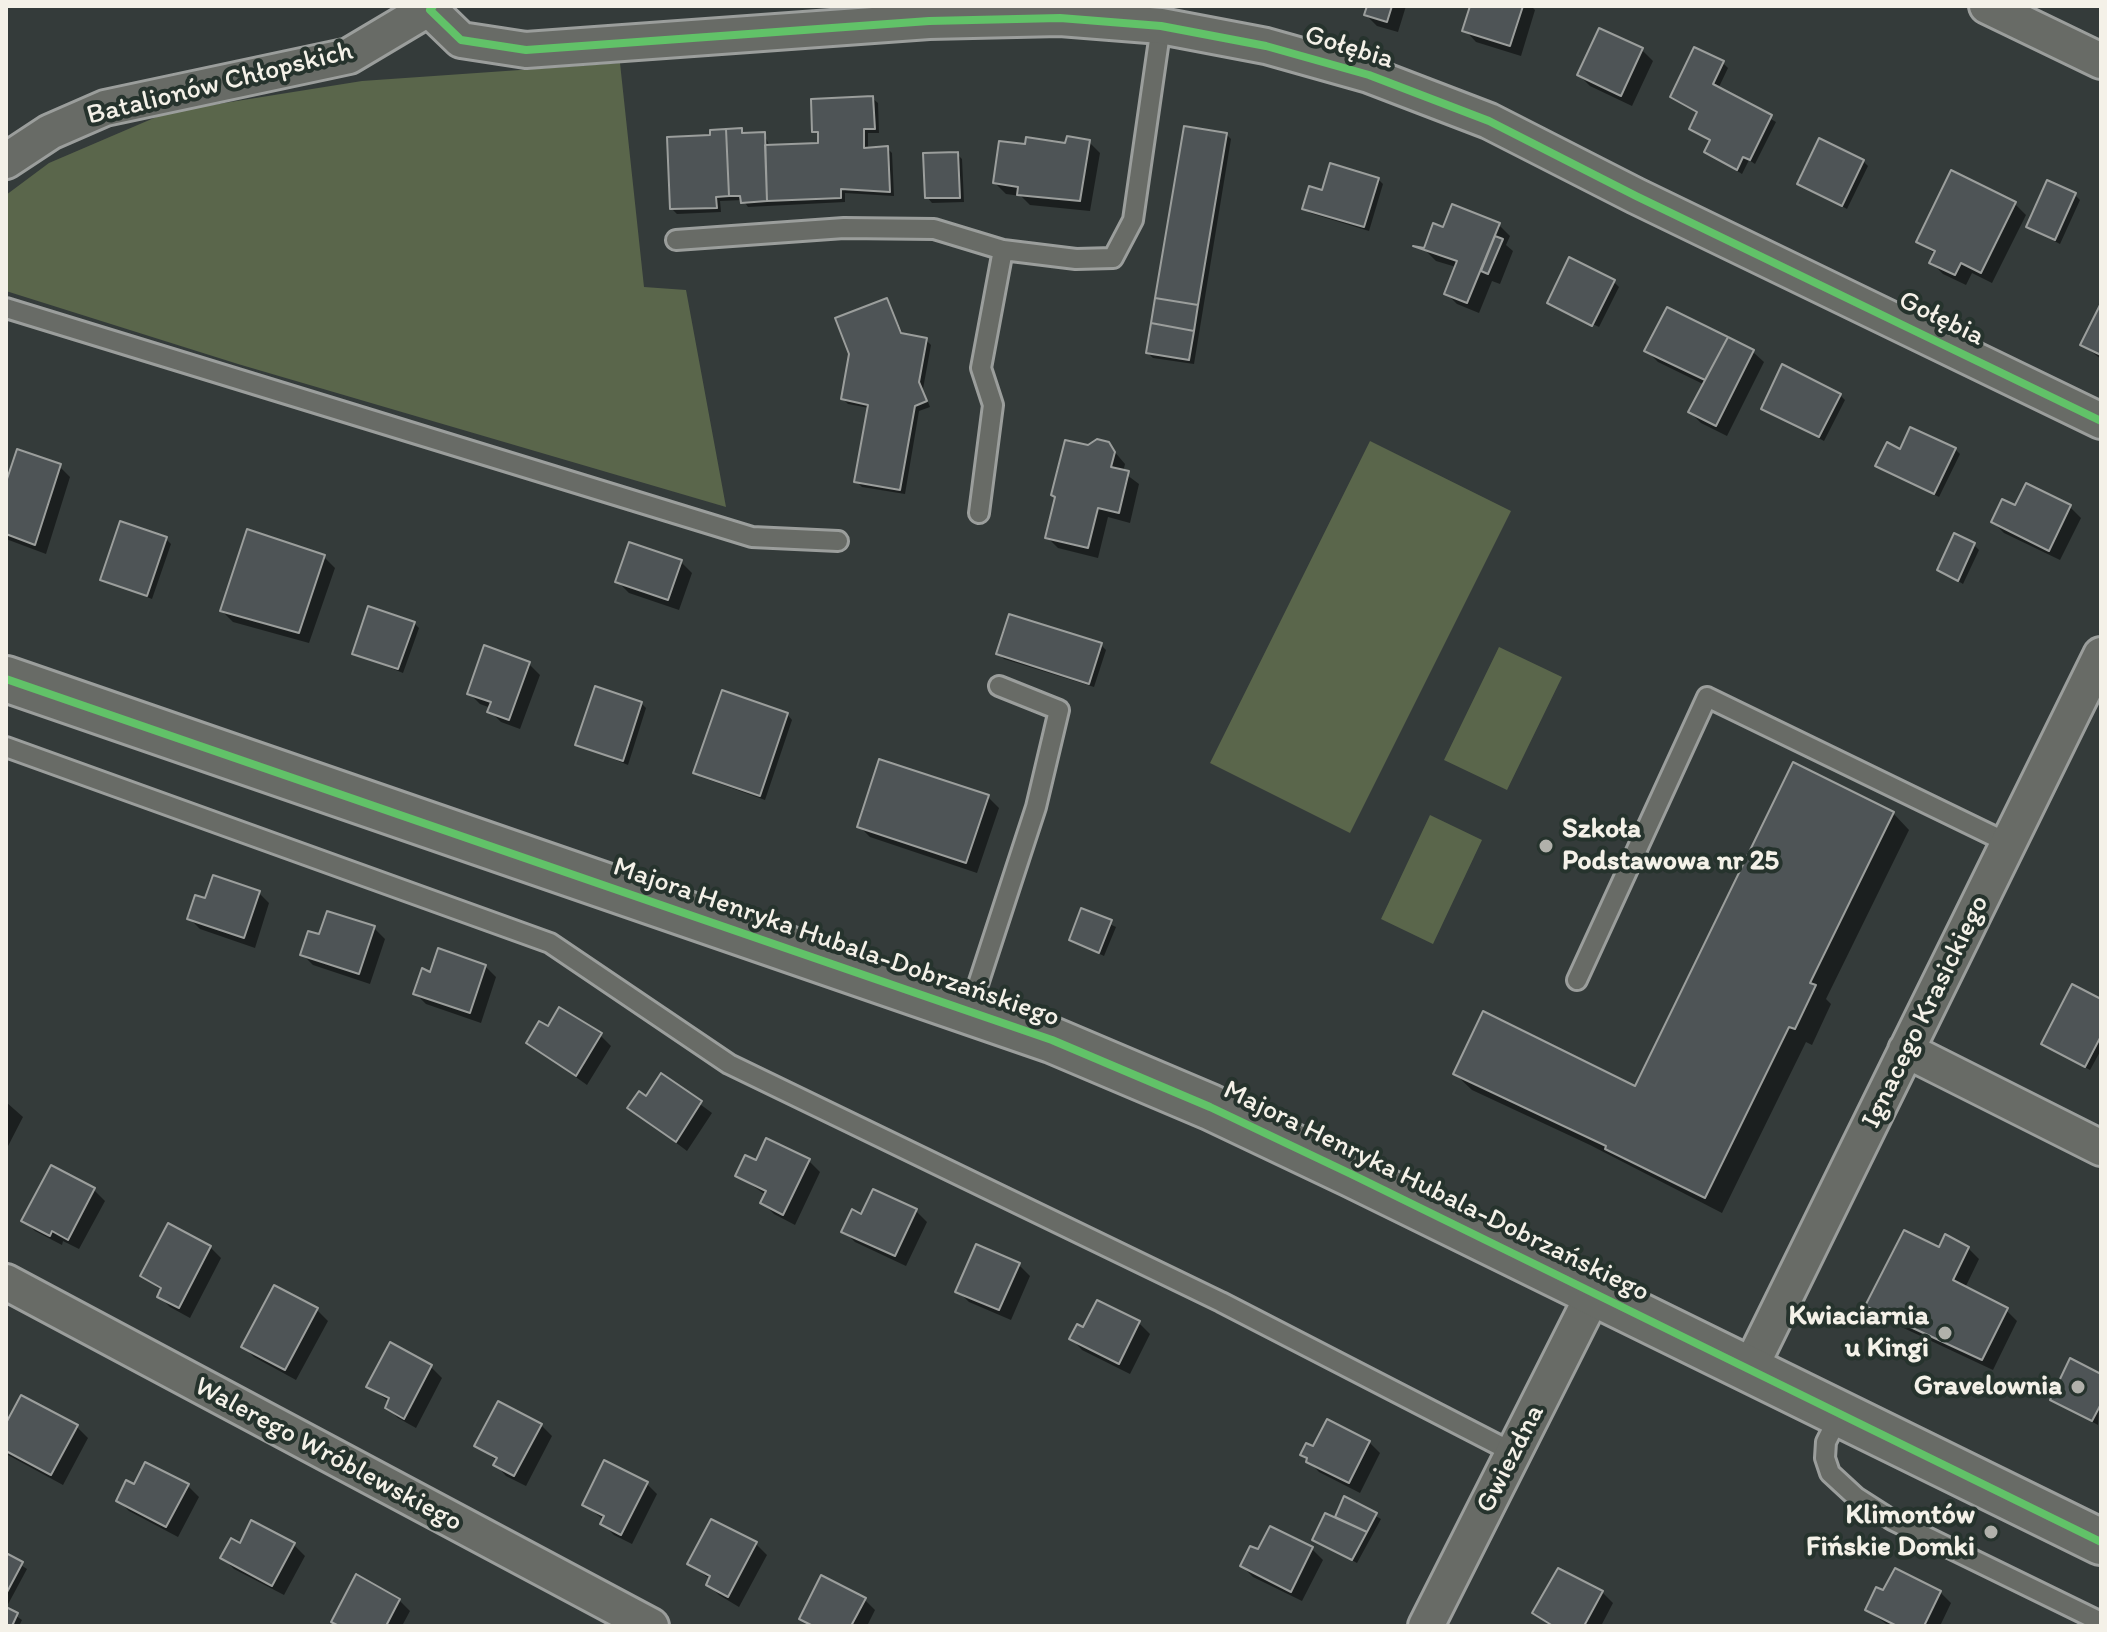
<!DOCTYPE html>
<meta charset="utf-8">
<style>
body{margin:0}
#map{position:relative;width:2107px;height:1632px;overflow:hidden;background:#343b3a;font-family:Itim,sans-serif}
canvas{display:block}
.frame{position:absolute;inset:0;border:8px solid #f4f1e8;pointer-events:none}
</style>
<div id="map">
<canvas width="2107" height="1632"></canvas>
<div class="frame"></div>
</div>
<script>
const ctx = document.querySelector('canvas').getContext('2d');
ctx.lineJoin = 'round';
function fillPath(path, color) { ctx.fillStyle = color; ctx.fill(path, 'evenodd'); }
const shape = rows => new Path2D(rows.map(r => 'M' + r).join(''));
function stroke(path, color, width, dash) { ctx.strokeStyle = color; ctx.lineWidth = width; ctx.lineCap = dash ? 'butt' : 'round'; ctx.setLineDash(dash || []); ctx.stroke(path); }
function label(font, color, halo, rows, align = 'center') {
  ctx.font = font + ' Itim,sans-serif'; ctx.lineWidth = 8; ctx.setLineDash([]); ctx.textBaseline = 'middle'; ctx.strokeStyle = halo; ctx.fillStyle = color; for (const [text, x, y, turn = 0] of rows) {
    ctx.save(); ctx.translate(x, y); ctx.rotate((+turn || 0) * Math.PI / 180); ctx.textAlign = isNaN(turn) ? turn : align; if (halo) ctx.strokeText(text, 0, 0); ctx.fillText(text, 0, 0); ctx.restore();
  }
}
fillPath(shape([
 [620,63,644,287,686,290,726,507,238,364,6,291,6,195,49,163,168,112,362,81],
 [1370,441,1511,511,1350,833,1210,763],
 [1499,647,1562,677,1507,790,1444,760],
 [1430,815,1482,840,1433,944,1381,919]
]), '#5a664b');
fillPath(shape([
 [1365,6,1406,6,1398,32,1377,26,1366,15,1369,7],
 [1472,6,1531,6,1535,10,1521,56,1476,42,1465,30],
 [1600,30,1642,50,1653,61,1632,106,1590,86,1579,75],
 [1723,63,1728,68,1718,89,1776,122,1755,164,1749,160,1742,174,1707,152,1712,142,1691,129,1698,113,1672,96],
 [872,98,878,103,879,133,868,133,868,149,887,148,892,153,894,196,845,193,845,202,748,207,743,200,720,201,721,212,677,214,672,209,712,137,741,130,746,135,764,134,770,147,820,145,820,136,814,131],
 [1226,134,1231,139,1194,364,1153,358,1148,353],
 [1089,142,1100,153,1090,211,1030,205,1021,196,1006,194,995,183,1026,147],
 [957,154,962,159,964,202,932,203,927,197],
 [1863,161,1868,166,1847,209,1799,183],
 [1378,179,1383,184,1369,231,1310,213,1305,208,1323,192],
 [2075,195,2080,200,2060,244,2028,227],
 [2015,204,2026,215,1992,283,1972,273,1966,285,1943,274,1932,263,1936,255,1918,241],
 [1499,225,1510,236,1506,245,1513,251,1500,284,1492,281,1479,313,1457,304,1446,293,1456,267,1436,261,1425,250,1444,229],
 [1614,282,1619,287,1599,327,1549,303],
 [887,300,904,336,926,340,931,345,923,389,930,407,919,411,905,494,862,487,857,482,869,408,848,404,843,399],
 [2101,308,2101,359,2083,345],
 [1668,310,1753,352,1764,362,1727,436,1701,423,1690,412,1705,385,1658,362,1647,351],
 [1840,395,1845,400,1824,441,1764,408],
 [1108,444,1125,464,1123,472,1139,484,1130,523,1108,517,1098,558,1058,548,1047,537,1089,447],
 [1955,449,1960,454,1939,497,1878,465,1901,451],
 [59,466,70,477,46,554,6,539,6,485],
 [2026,486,2070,507,2081,518,2060,560,2004,533,1993,522,2016,508],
 [166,539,171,544,152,599,102,579],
 [1974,545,1979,550,1963,584,1940,570],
 [324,557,335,568,309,643,233,622,222,611],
 [681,562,692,573,679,610,629,593,618,582],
 [414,623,419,628,403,673,354,653],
 [1101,645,1106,650,1094,687,1004,659,999,654],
 [529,664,540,675,520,729,501,722,490,711,491,708,480,704,469,693],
 [641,703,646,708,628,765,577,744],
 [787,714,792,720,765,800,701,777,696,772],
 [988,797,999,808,977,873,870,837,859,826],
 [1893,813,1909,830,1826,999,1831,1004,1812,1045,1806,1042,1722,1213,1590,1145,1472,1090,1455,1074,1636,1088],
 [258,892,269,903,255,948,200,929,189,918,206,901],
 [1082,911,1116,927,1104,956,1071,940],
 [374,928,385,939,370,984,313,965,302,954,321,937],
 [485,966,496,977,481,1023,426,1004,415,993,432,974],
 [2101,1001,2101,1050,2090,1070,2043,1044],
 [548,1029,600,1035,611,1046,587,1085,528,1043],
 [662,1076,712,1113,687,1151,630,1108,647,1098],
 [6,1102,23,1117,6,1150],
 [767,1141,809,1161,820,1172,795,1225,774,1214,763,1203,766,1195,737,1175,756,1163],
 [52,1168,94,1190,105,1201,79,1249,63,1241,62,1245,35,1231,24,1220],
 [916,1211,927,1222,906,1266,855,1242,844,1231,862,1216],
 [210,1247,221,1258,190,1318,170,1307,159,1296,162,1291,143,1276],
 [1968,1248,1979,1259,1965,1288,2006,1310,2017,1321,1993,1370,1878,1316,1867,1306,1940,1250],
 [1019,1265,1030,1276,1011,1320,969,1302,958,1291],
 [317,1310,328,1321,296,1380,254,1357,243,1346],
 [1139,1323,1150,1334,1130,1374,1082,1350,1072,1339,1084,1330],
 [390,1345,431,1367,442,1378,416,1428,398,1418,387,1407,389,1402,369,1386],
 [2101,1377,2098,1425,2052,1400],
 [541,1425,552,1436,526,1486,506,1476,496,1465,497,1461,477,1445],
 [6,1427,77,1427,88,1438,63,1485,6,1454],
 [1369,1442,1380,1453,1360,1493,1319,1472,1303,1455,1314,1449],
 [646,1483,657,1494,632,1544,614,1535,603,1524,604,1520,584,1504],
 [188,1486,199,1497,178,1537,129,1511,118,1500,135,1487],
 [1345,1499,1381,1519,1357,1563,1314,1539,1336,1520],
 [756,1544,767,1555,739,1607,719,1595,708,1584,711,1580,690,1564],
 [240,1545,294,1545,305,1556,284,1595,234,1569,223,1558],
 [1312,1549,1323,1560,1302,1601,1253,1577,1242,1566,1259,1552],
 [6,1555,27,1569,6,1608],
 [1602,1592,1613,1603,1601,1626,1550,1626,1535,1613],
 [1940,1592,1951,1603,1940,1626,1889,1626,1867,1610,1884,1593],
 [864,1599,875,1610,867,1626,809,1626,802,1619],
 [399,1600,410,1611,402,1626,338,1626,333,1621],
 [6,1609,22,1620,19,1626,6,1626]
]), '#0007');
const building = shape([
 [1367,6,1392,6,1387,22,1364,15,1367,6],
 [1470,6,1523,6,1510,46,1462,31,1470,6],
 [1599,28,1643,48,1621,96,1577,75,1599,28],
 [1694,47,1724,61,1713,84,1772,115,1750,160,1743,157,1737,170,1704,152,1710,140,1689,129,1697,112,1670,97,1694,47],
 [873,96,875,129,864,129,864,148,888,146,890,192,841,189,841,198,767,201,765,145,818,143,818,132,812,132,811,99,873,96],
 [1184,126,1227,133,1198,305,1155,298,1184,126],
 [742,128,742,133,765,132,767,201,741,203,740,196,729,196,726,129,742,128],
 [726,129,729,196,716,197,717,208,670,209,667,137,710,135,710,130,726,129],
 [1067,136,1090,140,1080,201,1017,195,1018,187,993,183,999,141,1025,144,1026,137,1065,143,1067,136],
 [1819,138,1864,160,1842,206,1797,184,1819,138],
 [958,152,960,198,925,198,923,153,958,152],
 [1330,163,1379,178,1364,227,1302,209,1309,186,1322,190,1330,163],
 [1951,170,2016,202,1981,273,1961,263,1955,275,1929,263,1935,251,1916,242,1951,170],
 [2047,180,2076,193,2055,240,2026,227,2047,180],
 [1452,204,1500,223,1467,303,1444,294,1457,261,1413,246,1424,248,1433,223,1443,227,1452,204],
 [1495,236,1503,239,1488,274,1481,271,1495,236],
 [1569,257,1615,280,1592,326,1547,303,1569,257],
 [887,298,901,333,927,338,919,382,927,401,915,406,900,490,854,482,868,405,841,399,849,354,835,318,887,298],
 [1155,298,1198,305,1194,331,1151,323,1155,298],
 [2101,303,2101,355,2080,345,2101,303],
 [1667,307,1728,337,1705,380,1644,351,1667,307],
 [1151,323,1194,331,1189,360,1146,353,1151,323],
 [1728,337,1754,350,1716,426,1688,412,1728,337],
 [1782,364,1841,394,1819,437,1761,409,1782,364],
 [1910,427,1956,448,1934,494,1875,466,1887,442,1900,449,1910,427],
 [1097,439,1109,442,1115,452,1111,467,1129,471,1119,513,1098,508,1088,548,1045,538,1055,497,1051,495,1065,440,1088,445,1097,439],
 [17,449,61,464,35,545,6,534,6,482,17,449],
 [2026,483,2071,505,2049,551,1991,522,2002,499,2015,505,2026,483],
 [120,521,167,537,147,596,100,580,120,521],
 [247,529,325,555,299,633,220,611,247,529],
 [1954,533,1975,543,1958,581,1937,570,1954,533],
 [629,542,682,560,668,600,615,582,629,542],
 [368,606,415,622,398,669,352,654,368,606],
 [1009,614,1102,643,1089,684,996,654,1009,614],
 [484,645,530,662,509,720,487,712,491,702,467,694,484,645],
 [595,686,642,702,623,761,575,745,595,686],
 [722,690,788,713,760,796,693,773,722,690],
 [879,759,989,795,966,863,857,827,879,759],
 [1793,762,1894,812,1810,983,1816,985,1795,1029,1789,1027,1705,1198,1605,1149,1606,1146,1453,1074,1483,1011,1635,1086,1793,762],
 [213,875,260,891,244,938,187,919,195,895,205,898,213,875],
 [1081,908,1112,920,1099,953,1069,940,1081,908],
 [327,911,375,926,359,974,300,955,308,931,319,934,327,911],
 [438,948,486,965,470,1013,413,994,422,968,430,972,438,948],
 [2072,984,2101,999,2101,1036,2085,1067,2041,1044,2072,984],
 [559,1007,602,1033,576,1076,526,1043,539,1021,548,1026,559,1007],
 [661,1073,702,1101,676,1142,627,1108,639,1091,646,1096,661,1073],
 [766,1138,810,1159,783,1215,760,1203,766,1191,735,1176,745,1155,756,1160,766,1138],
 [51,1165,95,1188,68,1240,52,1231,50,1236,21,1221,51,1165],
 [873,1189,917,1209,895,1256,841,1232,852,1209,861,1214,873,1189],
 [168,1223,211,1246,179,1308,157,1297,161,1288,140,1276,168,1223],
 [1904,1230,1939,1247,1945,1234,1969,1247,1953,1280,2008,1308,1982,1360,1865,1306,1904,1230],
 [976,1244,1020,1263,999,1310,955,1292,976,1244],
 [274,1285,318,1308,285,1370,241,1347,274,1285],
 [1097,1300,1140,1321,1119,1364,1069,1339,1077,1324,1083,1327,1097,1300],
 [390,1342,432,1365,404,1419,385,1408,389,1398,366,1387,390,1342],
 [2070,1358,2101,1374,2101,1404,2092,1421,2050,1400,2070,1358],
 [21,1395,78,1425,51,1475,6,1451,6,1423,21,1395],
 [498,1401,542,1424,514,1476,493,1465,497,1458,474,1446,498,1401],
 [1327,1419,1370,1441,1349,1483,1306,1462,1307,1458,1300,1455,1306,1443,1313,1446,1327,1419],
 [604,1460,648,1482,621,1535,600,1524,604,1516,582,1505,604,1460],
 [145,1462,189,1484,166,1527,116,1501,126,1480,134,1484,145,1462],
 [1344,1496,1377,1513,1367,1532,1335,1517,1344,1496],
 [1325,1513,1367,1532,1352,1560,1312,1540,1325,1513],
 [711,1519,757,1542,728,1597,706,1585,710,1576,687,1564,711,1519],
 [251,1520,295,1543,272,1586,220,1558,231,1538,240,1543,251,1520],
 [1270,1526,1313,1547,1291,1592,1240,1566,1250,1546,1258,1549,1270,1526],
 [6,1553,23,1562,6,1594,6,1553],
 [1558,1568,1603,1591,1584,1626,1553,1626,1532,1613,1558,1568],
 [1895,1568,1941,1591,1924,1626,1897,1626,1865,1610,1876,1587,1883,1590,1895,1568],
 [356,1574,400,1599,386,1626,339,1626,331,1622,356,1574],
 [821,1575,866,1598,851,1626,813,1626,799,1619,821,1575],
 [6,1607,18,1613,12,1626,6,1626,6,1607]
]);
fillPath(building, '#4e5456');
stroke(building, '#9b9e9c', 2);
const lane = shape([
 [676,240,844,228,934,229,1003,250,1076,259,1113,258,1133,220,1161,26],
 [6,308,752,537,838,541],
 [979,513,993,405,981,368,1003,250],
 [6,747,550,943,729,1064,1221,1302,1514,1453],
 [1577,980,1707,697,2010,844],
 [969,1012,1036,807,1059,710,999,686],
 [1840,1414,1826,1442,1825,1458,1830,1473,1856,1497,1892,1520,2101,1622]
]);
const street = shape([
 [1987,6,2101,61],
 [430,10,461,40,526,50,929,21,1060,18,1161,26,1266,46,1369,75,1489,121,1636,196,2101,421],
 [6,161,50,132,105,108,349,56,433,6],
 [1906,1050,2101,1148],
 [6,1282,651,1626],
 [1750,1368,2101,655],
 [1426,1626,1595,1291]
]);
const secondary = shape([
 [6,679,1052,1040,1210,1107,1351,1174,2101,1542]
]);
stroke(lane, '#9b9e9c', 24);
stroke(street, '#9b9e9c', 40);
stroke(secondary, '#9b9e9c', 50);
stroke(lane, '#686b66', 18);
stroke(street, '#686b66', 34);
stroke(secondary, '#686b66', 44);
stroke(shape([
 [433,6,430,10,461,40,526,50,929,21,1060,18,1161,26,1266,46,1369,75,1489,121,1636,196,2101,421],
 [6,679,1052,1040,1210,1107,1351,1174,2101,1542]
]), '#61c268', 8);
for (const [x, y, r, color] of [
 [1546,846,8,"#b1b1ab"],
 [1945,1333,8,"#b1b1ab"],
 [2078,1387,8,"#b1b1ab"],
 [1991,1532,8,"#b1b1ab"]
]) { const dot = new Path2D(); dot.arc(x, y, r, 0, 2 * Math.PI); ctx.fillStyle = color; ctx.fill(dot); stroke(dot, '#26332d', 3); }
label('28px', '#f4f1e8', '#26332d', [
 ["Gołębia",1349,48,17],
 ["Batalionów Chłopskich",220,84,-14],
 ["Gołębia",1941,319,26],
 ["Majora Henryka Hubala-Dobrzańskiego",836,943,19],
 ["Ignacego Krasickiego",1926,1012,-64],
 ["Majora Henryka Hubala-Dobrzańskiego",1436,1192,26],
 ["Walerego Wróblewskiego",328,1455,28],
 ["Gwiezdna",1511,1459,-63]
]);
label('bold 28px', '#f4f1e8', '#26332d', [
 ["Szkoła",1562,830,"left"],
 ["Podstawowa nr 25",1562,862,"left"],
 ["Kwiaciarnia",1929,1317],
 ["u Kingi",1929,1349],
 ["Gravelownia",2062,1387],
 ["Klimontów",1975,1516],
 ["Fińskie Domki",1975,1548]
], 'right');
</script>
